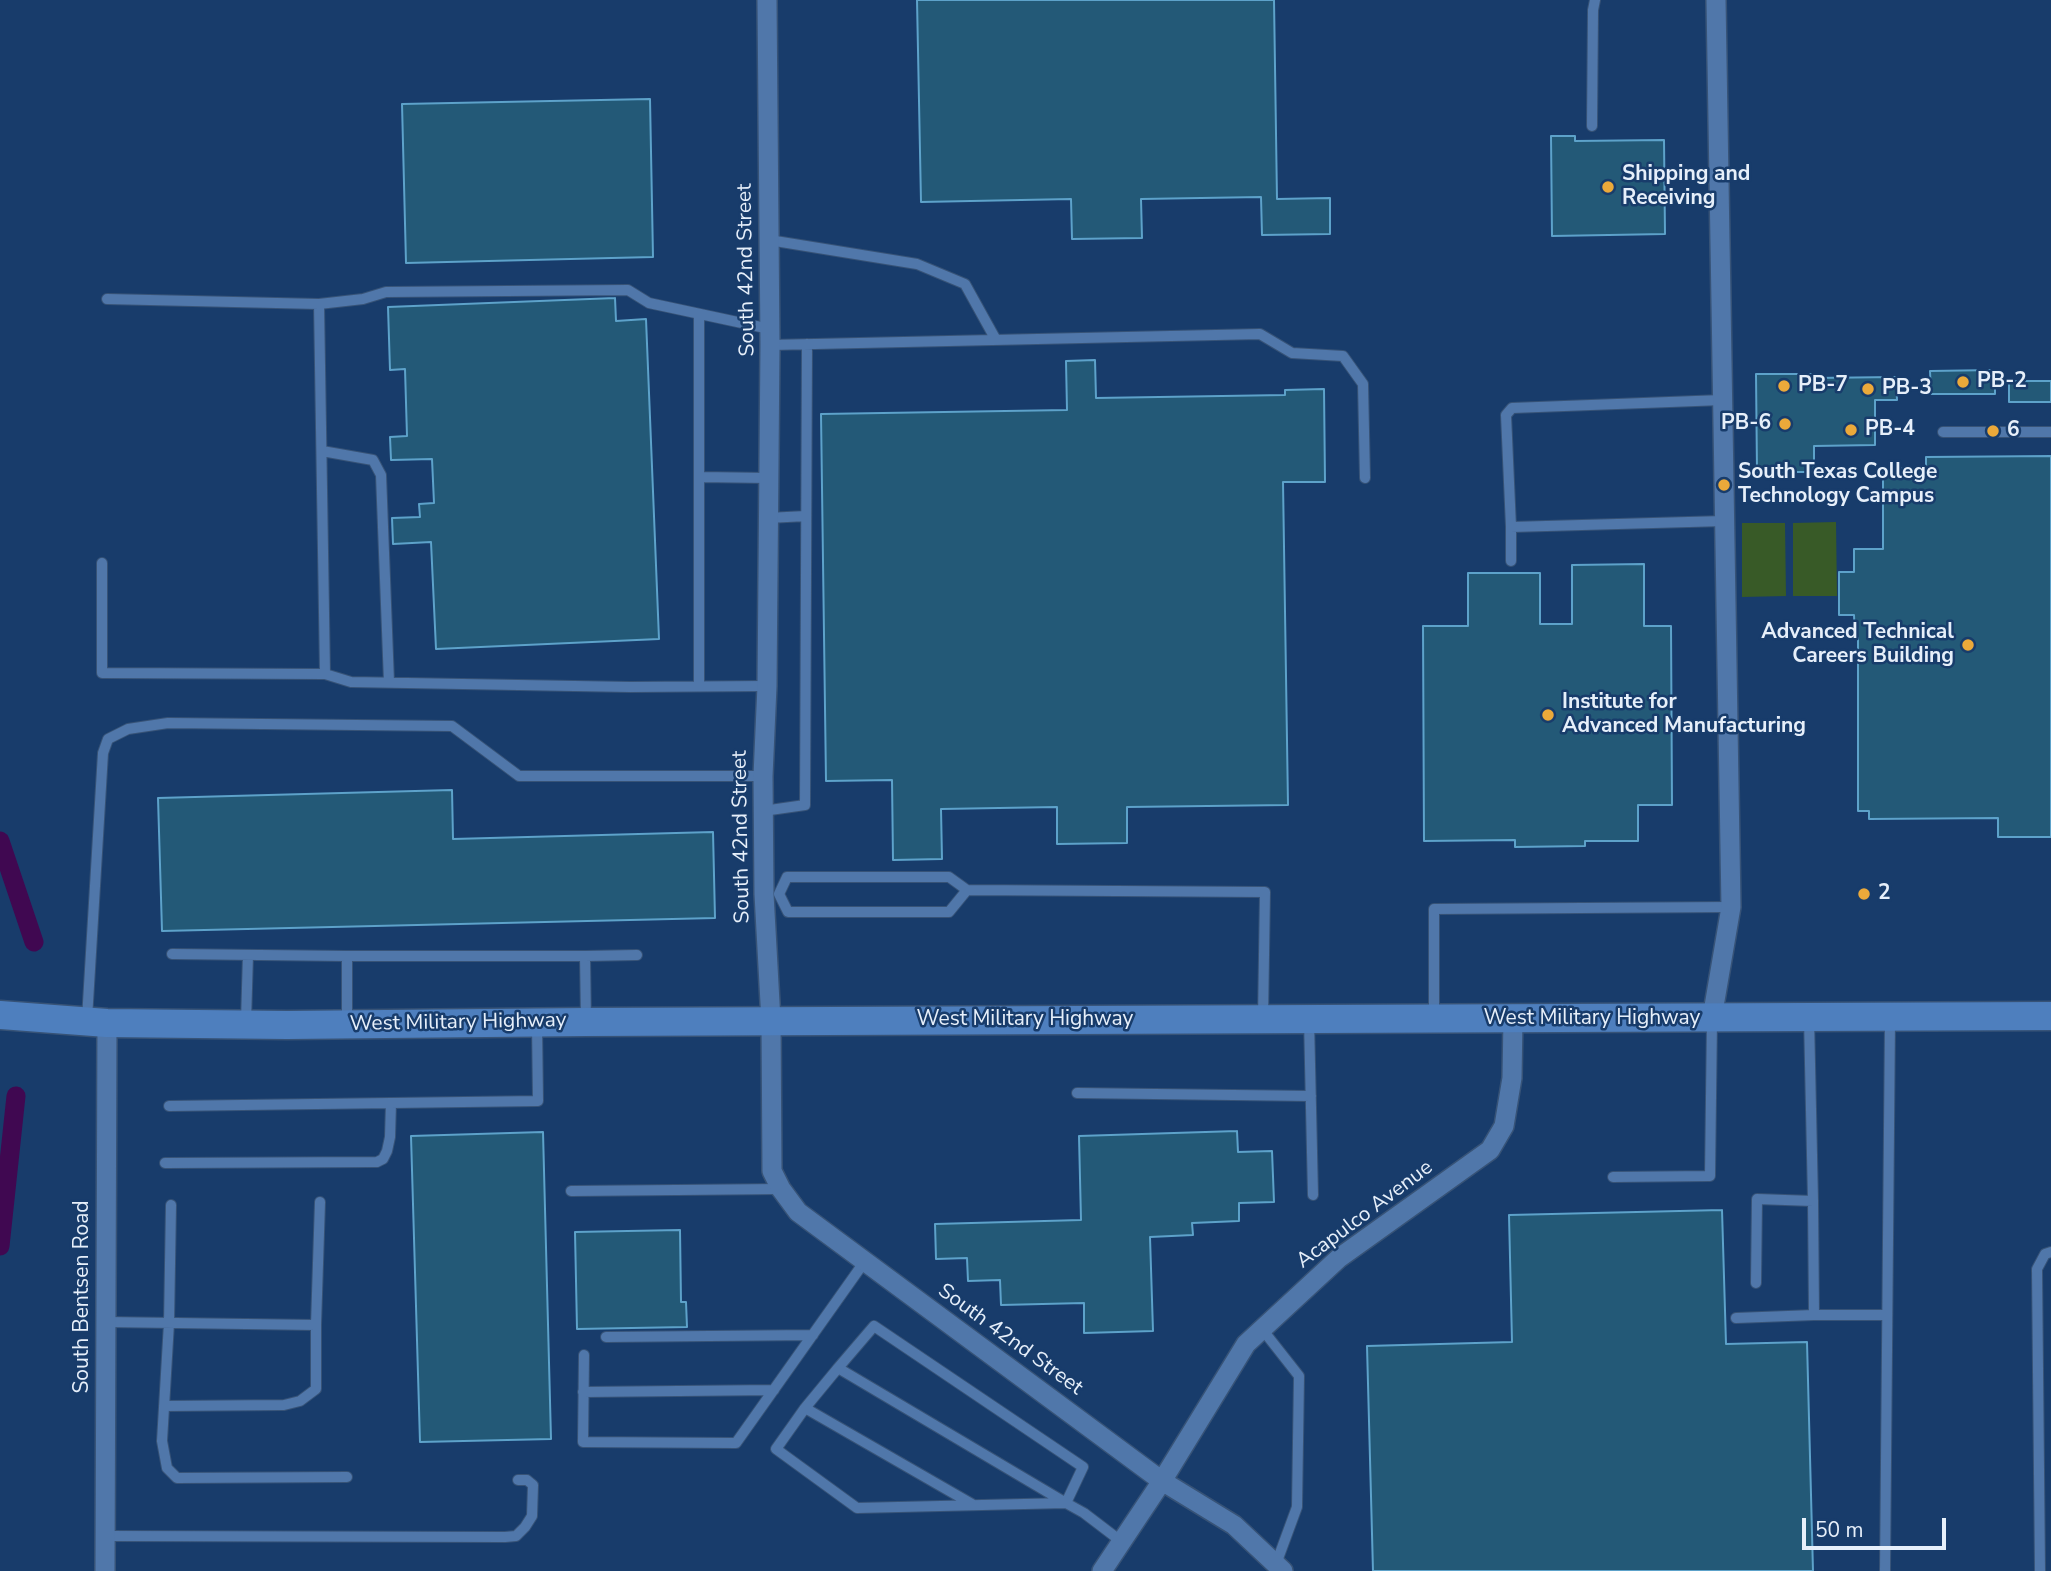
<!DOCTYPE html>
<style>
body{margin:0}
#map{position:relative;width:2051px;height:1571px;overflow:hidden;background:#183c6b;font-family:"Nunito Sans",sans-serif}
canvas{display:block}
.scale{position:absolute;left:1802px;top:1518px;width:144px;height:32px;box-sizing:border-box;border:4px solid #e6effa;border-top:0;padding-left:9px;font-size:21px;line-height:24px;white-space:nowrap;color:#e6effa;-webkit-text-stroke:5px #183c6b;paint-order:stroke}
</style>
<div id="map">
<canvas width="2051" height="1571"></canvas>
<div class="scale">50 m</div>
</div>
<script>
const ctx = document.querySelector('canvas').getContext('2d');
ctx.lineJoin = 'round';
function fillPath(path, color) { ctx.fillStyle = color; ctx.fill(path, 'evenodd'); }
const shape = rows => new Path2D(rows.map(r => 'M' + r).join(''));
function stroke(path, color, width, dash) { ctx.strokeStyle = color; ctx.lineWidth = width; ctx.lineCap = dash ? 'butt' : 'round'; ctx.setLineDash(dash || []); ctx.stroke(path); }
function label(font, color, halo, rows, align = 'center') {
  ctx.font = font + ' "Nunito Sans",sans-serif'; ctx.lineWidth = 5; ctx.setLineDash([]); ctx.textBaseline = 'middle'; ctx.strokeStyle = halo; ctx.fillStyle = color; for (const [text, x, y, turn = 0] of rows) {
    ctx.save(); ctx.translate(x, y); ctx.rotate((+turn || 0) * Math.PI / 180); ctx.textAlign = isNaN(turn) ? turn : align; if (halo) ctx.strokeText(text, 0, 0); ctx.fillText(text, 0, 0); ctx.restore();
  }
}
fillPath(shape([
 [1836,522,1837,596,1793,596,1793,523],
 [1742,523,1785,523,1786,596,1742,597]
]), '#385a27');
stroke(shape([
 [0,841,34,942],
 [0,1246,16,1096]
]), '#400851', 19);
const building = shape([
 [917,0,1274,0,1277,199,1330,198,1330,234,1262,235,1261,197,1141,199,1142,238,1072,239,1071,199,921,202,917,0],
 [650,99,653,257,406,263,402,104,650,99],
 [1551,136,1575,136,1575,141,1664,140,1665,234,1552,236,1551,136],
 [615,298,616,321,646,319,659,639,436,649,431,542,393,544,392,518,420,517,419,504,434,503,432,459,391,460,390,437,407,436,405,369,390,370,388,307,615,298],
 [1095,360,1096,398,1285,395,1285,390,1324,389,1325,482,1283,482,1288,805,1127,807,1127,843,1057,844,1057,807,941,809,942,859,893,860,892,780,826,781,821,414,1067,410,1066,361,1095,360],
 [1995,370,1995,394,1931,394,1930,371,1995,370],
 [1756,374,1813,374,1813,378,1896,377,1897,400,1875,400,1875,445,1814,446,1814,472,1757,472,1756,374],
 [2009,381,2051,381,2051,402,2009,402,2009,381],
 [2051,456,2051,837,1998,837,1998,818,1869,819,1869,811,1858,811,1858,638,1855,638,1854,615,1839,615,1839,572,1854,572,1854,549,1883,549,1883,468,1926,468,1926,457,2051,456],
 [1644,564,1644,626,1671,626,1672,805,1638,805,1638,841,1585,841,1585,846,1515,847,1515,840,1424,841,1423,626,1468,626,1468,573,1540,573,1540,624,1572,624,1572,565,1644,564],
 [452,790,453,839,713,832,715,918,162,931,158,798,452,790],
 [1237,1131,1238,1152,1272,1151,1274,1202,1239,1203,1239,1221,1192,1223,1193,1235,1150,1237,1153,1331,1084,1333,1084,1303,1001,1305,1000,1280,968,1281,967,1258,936,1259,935,1224,1081,1220,1079,1136,1237,1131],
 [543,1132,551,1439,420,1442,411,1136,543,1132],
 [1722,1210,1726,1344,1807,1342,1813,1571,1373,1571,1367,1346,1512,1342,1509,1215,1722,1210],
 [680,1230,681,1302,686,1302,687,1327,577,1329,575,1232,680,1230]
]);
fillPath(building, '#235977');
stroke(building, '#5da2ca', 2);
const lane = shape([
 [1592,126,1593,10,1595,0],
 [769,240,917,264,965,284,996,340],
 [107,299,319,304],
 [699,314,699,686],
 [770,345,1260,334,1292,353,1343,356,1363,384,1365,478],
 [1943,432,2051,432],
 [322,451,373,460,381,475,389,682],
 [699,477,769,478],
 [768,518,806,516],
 [1511,527,1506,415,1512,408,1722,400],
 [1511,561,1511,527,1724,521],
 [102,563,102,673,325,674],
 [767,686,630,687,351,682,325,674,319,304,363,299,386,292,628,290,649,303,770,329],
 [763,811,805,805,807,344],
 [779,894,787,877,949,877,967,890,1265,892,1263,1018],
 [779,894,788,912,949,912,967,890],
 [172,954,347,956,585,956,586,1021],
 [585,956,637,955],
 [1434,1015,1434,909,1731,907],
 [87,1019,103,753,108,739,128,729,168,723,452,726,519,776,763,776],
 [1309,1020,1313,1195],
 [246,1021,248,955],
 [347,1024,347,956],
 [1077,1093,1311,1096],
 [169,1106,538,1101,537,1024],
 [165,1163,377,1162,383,1159,387,1151,390,1137,391,1103],
 [1613,1177,1710,1176,1712,1019],
 [571,1191,781,1189],
 [1813,1201,1814,1315,1887,1315],
 [171,1205,169,1323,162,1441,167,1468,177,1478,347,1477],
 [1756,1283,1757,1199,1813,1201,1809,1018],
 [1736,1318,1814,1315],
 [106,1322,316,1325,316,1389,300,1401,284,1405,164,1406],
 [316,1325,320,1202],
 [1262,1329,1299,1376,1297,1507,1276,1564],
 [606,1337,813,1335],
 [584,1355,583,1442,736,1443,865,1261],
 [838,1368,874,1326,1083,1467,1066,1503,857,1508,776,1449,805,1408,838,1368,1066,1503,1084,1513,1122,1542],
 [583,1392,774,1390],
 [805,1408,972,1504],
 [105,1536,505,1537,516,1536,525,1527,532,1516,533,1485,527,1480,518,1480],
 [1885,1571,1890,1018],
 [2040,1571,2037,1269,2045,1254,2051,1252]
]);
const street = shape([
 [767,0,770,345,767,686,763,776,764,894,771,1021,772,1171,781,1189,798,1212,1162,1481,1234,1525,1283,1571],
 [1712,1018,1731,907,1716,0],
 [105,1571,107,1023],
 [1102,1571,1162,1481,1246,1344,1339,1258,1490,1150,1504,1126,1512,1078,1513,1019]
]);
const secondary = shape([
 [0,1015,107,1023,287,1025,586,1022,2051,1016]
]);
stroke(lane, '#375377', 12);
stroke(street, '#375377', 22);
stroke(secondary, '#375377', 31);
stroke(lane, '#5077aa', 10);
stroke(street, '#5077aa', 19);
stroke(secondary, '#4e7fbe', 28);
for (const [x, y, r, color] of [
 [1608,187,7,"#eba93a"],
 [1963,382,7,"#eba93a"],
 [1784,386,7,"#eba93a"],
 [1868,389,7,"#eba93a"],
 [1785,424,7,"#eba93a"],
 [1851,430,7,"#eba93a"],
 [1993,431,7,"#eba93a"],
 [1724,485,7,"#eba93a"],
 [1968,645,7,"#eba93a"],
 [1548,715,7,"#eba93a"],
 [1864,894,7,"#eba93a"]
]) { const dot = new Path2D(); dot.arc(x, y, r, 0, 2 * Math.PI); ctx.fillStyle = color; ctx.fill(dot); stroke(dot, '#183c6b', 2.5); }
label('bold 21px', '#e6effa', '#183c6b', [
 ["Shipping and",1622,175],
 ["Receiving",1622,199],
 ["PB-2",1977,382],
 ["PB-7",1798,386],
 ["PB-3",1882,389],
 ["PB-6",1771,424,"right"],
 ["PB-4",1865,430],
 ["6",2007,431],
 ["South Texas College",1738,473],
 ["Technology Campus",1738,497],
 ["Advanced Technical",1954,633,"right"],
 ["Careers Building",1954,657,"right"],
 ["Institute for",1562,703],
 ["Advanced Manufacturing",1562,727],
 ["2",1878,894]
], 'left');
label('21px', '#e6effa', '#183c6b', [
 ["South 42nd Street",747,270,-91],
 ["South 42nd Street",742,837,-91],
 ["West Military Highway",1592,1019],
 ["West Military Highway",1025,1020],
 ["West Military Highway",458,1023,-1],
 ["Acapulco Avenue",1365,1215,-37],
 ["South Bentsen Road",83,1297,-90],
 ["South 42nd Street",1010,1340,36]
]);
</script>
